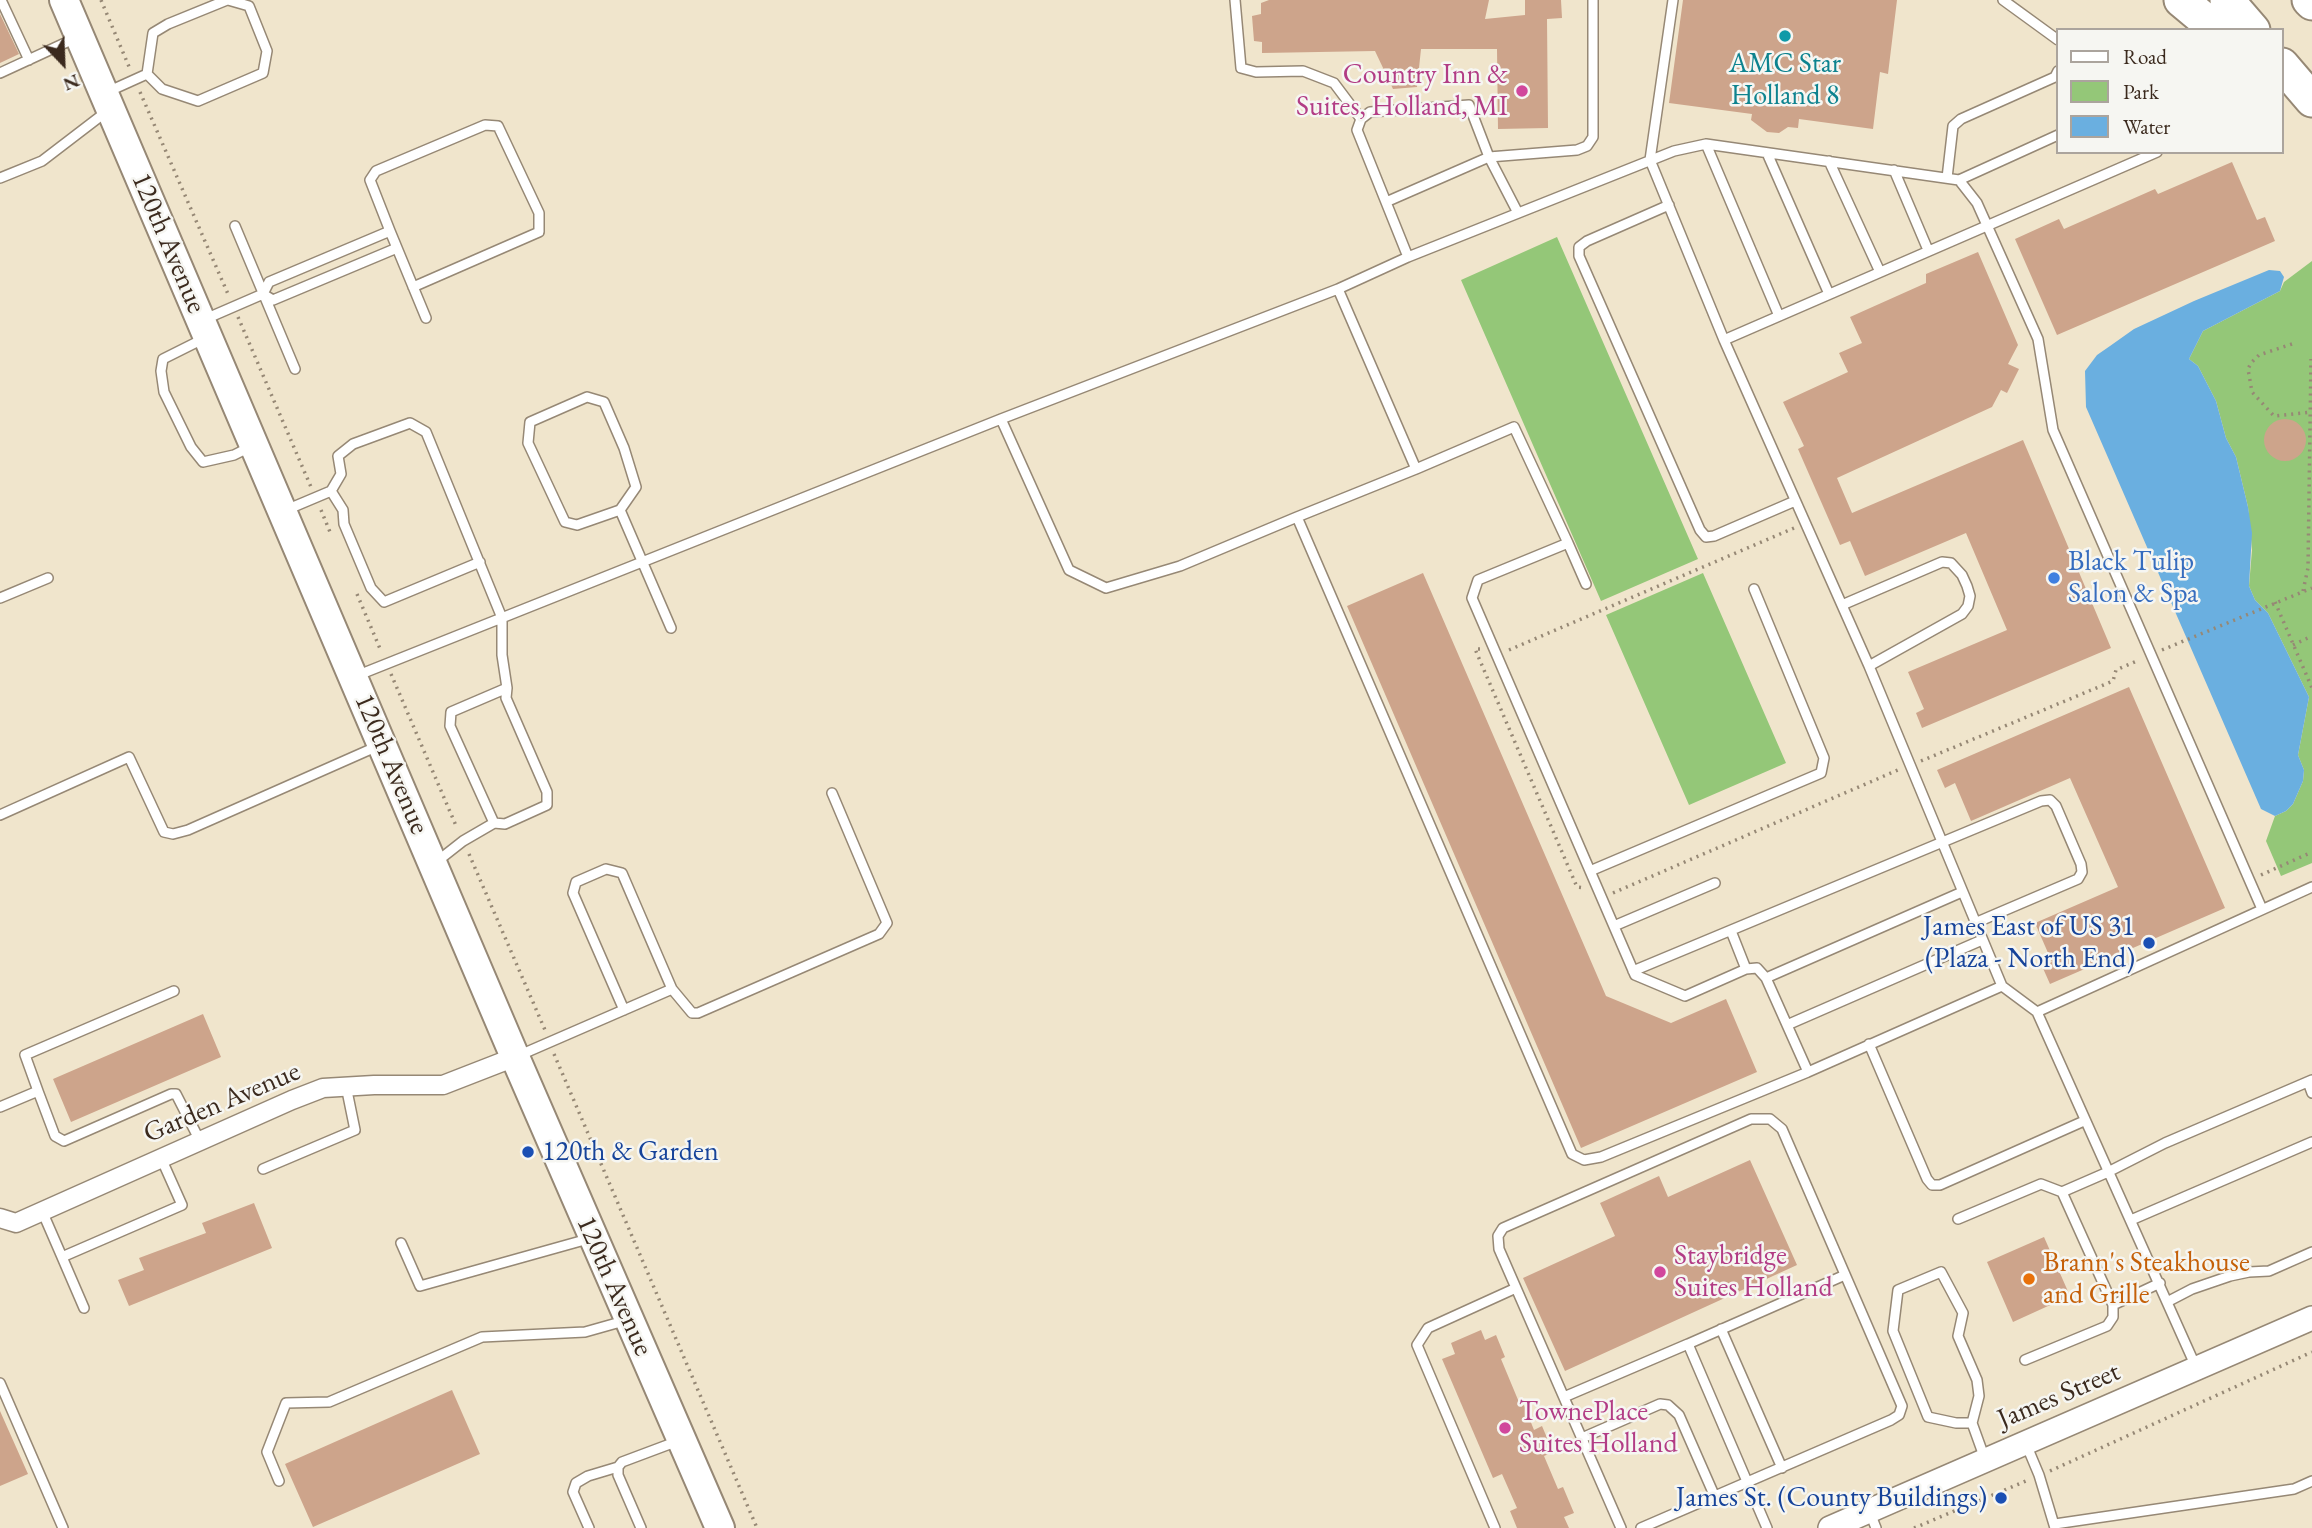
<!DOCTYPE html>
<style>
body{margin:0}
#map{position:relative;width:2312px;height:1528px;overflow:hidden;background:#f0e5cc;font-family:"EB Garamond",serif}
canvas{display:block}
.legend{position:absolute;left:2056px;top:28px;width:228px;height:126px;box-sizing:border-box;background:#f6f6f2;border:2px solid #aba49d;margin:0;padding:9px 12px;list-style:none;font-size:21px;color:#3b2a1e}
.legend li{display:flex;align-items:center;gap:14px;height:35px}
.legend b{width:35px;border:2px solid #aba49d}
.north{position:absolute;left:28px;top:28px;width:70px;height:70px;-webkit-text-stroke:5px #f6f6f2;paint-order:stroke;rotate:157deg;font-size:19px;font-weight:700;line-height:28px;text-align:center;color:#3b2a1e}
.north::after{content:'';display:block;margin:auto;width:24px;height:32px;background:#3b2a1e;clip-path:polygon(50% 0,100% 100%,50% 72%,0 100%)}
</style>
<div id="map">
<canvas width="2312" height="1528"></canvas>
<ul class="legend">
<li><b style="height:9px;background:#fff"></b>Road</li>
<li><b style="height:19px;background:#94c778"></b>Park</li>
<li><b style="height:19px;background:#6aafe0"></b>Water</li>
</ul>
<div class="north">N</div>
</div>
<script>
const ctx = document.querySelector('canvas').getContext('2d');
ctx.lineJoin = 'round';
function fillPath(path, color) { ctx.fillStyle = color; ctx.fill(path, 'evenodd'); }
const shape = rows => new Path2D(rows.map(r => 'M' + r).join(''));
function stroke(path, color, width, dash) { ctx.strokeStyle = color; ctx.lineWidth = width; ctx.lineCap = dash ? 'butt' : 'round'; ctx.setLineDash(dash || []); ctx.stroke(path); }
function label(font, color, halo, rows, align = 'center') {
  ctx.font = font + ' "EB Garamond",serif'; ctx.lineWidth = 5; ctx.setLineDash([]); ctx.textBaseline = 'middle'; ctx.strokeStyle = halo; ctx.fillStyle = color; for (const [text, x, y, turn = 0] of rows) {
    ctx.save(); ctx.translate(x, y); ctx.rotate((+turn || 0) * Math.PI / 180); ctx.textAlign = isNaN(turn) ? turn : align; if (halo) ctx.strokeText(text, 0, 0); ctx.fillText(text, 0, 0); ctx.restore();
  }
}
fillPath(shape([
 [1557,237,1698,559,1601,601,1461,280],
 [2312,261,2312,863,2281,876,2266,841,2275,816,2286,811,2293,804,2303,781,2304,770,2298,755,2309,697,2268,613,2255,600,2249,586,2252,550,2248,507,2236,457,2226,438,2216,401,2198,366,2189,359,2203,331,2280,291,2284,282],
 [1703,573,1786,763,1689,805,1606,615]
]), '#94c778');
fillPath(shape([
 [2269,270,2280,271,2284,277,2280,291,2203,331,2189,359,2198,366,2216,401,2226,438,2236,457,2248,507,2252,533,2249,586,2255,600,2268,613,2309,697,2298,755,2304,770,2303,781,2293,804,2286,811,2275,816,2261,809,2086,407,2085,371,2097,355,2110,346,2134,329,2194,301]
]), '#6aafe0');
fillPath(shape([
 [1269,0,1489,0,1485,19,1525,15,1525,0,1561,0,1562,18,1547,19,1548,128,1498,129,1497,49,1421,49,1417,87,1393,89,1375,51,1262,53,1262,42,1254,41,1252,16,1261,14,1261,3],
 [1683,0,1897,0,1888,74,1880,72,1873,129,1799,119,1798,128,1788,127,1779,133,1767,132,1751,120,1752,114,1669,103],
 [0,14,19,54,0,63],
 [2232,162,2257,220,2265,217,2275,241,2057,335,2015,239,2059,219,2064,229,2155,189,2158,194],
 [1978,252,2018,345,2008,364,2019,369,2007,393,2001,390,1992,407,1837,478,1852,513,2023,440,2111,648,1922,728,1916,713,1924,709,1908,672,2007,630,1966,533,1865,576,1850,541,1840,545,1798,449,1804,446,1783,402,1848,372,1839,353,1862,343,1850,317,1926,283,1926,274],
 '2264 440a21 21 0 1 1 42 0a21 21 0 1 1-42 0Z',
 [1423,573,1606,996,1671,1023,1726,999,1757,1072,1581,1148,1347,606],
 [2129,687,2225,908,2050,984,2042,966,2052,962,2035,923,2118,887,2070,778,1971,821,1955,783,1945,788,1937,770],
 [203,1014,221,1057,71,1122,53,1079],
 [1750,1160,1797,1265,1565,1371,1523,1278,1615,1236,1600,1203,1659,1176,1668,1197],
 [254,1203,272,1248,129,1306,118,1280,144,1270,139,1258,206,1233,202,1223],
 [2044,1237,2070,1296,2013,1322,1987,1262],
 [1481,1330,1485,1340,1496,1335,1505,1357,1501,1359,1521,1407,1524,1405,1534,1430,1542,1426,1553,1452,1544,1456,1558,1489,1563,1487,1574,1513,1564,1517,1569,1528,1517,1528,1510,1511,1517,1508,1502,1474,1493,1478,1442,1359,1455,1354,1451,1343],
 [452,1390,480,1454,313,1527,285,1464],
 [0,1411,28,1474,0,1486]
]), '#cda48b');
const service = shape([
 [1,0,29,60],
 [1235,0,1241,68,1256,72,1303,71,1334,83,1361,119],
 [1673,0,1650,160,1724,340,1869,666,2002,986],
 [2003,0,2058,40],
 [0,73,78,37],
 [147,74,162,89,198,101,263,73,267,51,249,6,228,0],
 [147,74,153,33,168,24,227,0],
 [105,93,147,74],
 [1706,144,1779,316],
 [1767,153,1829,294],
 [1829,161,1880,272],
 [1894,170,1928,250],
 [0,178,42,161,106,112],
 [1947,178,1953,126,1961,119,2055,77,2058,71],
 [1959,180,2058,135],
 [1386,202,1489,157,1577,150,1587,146,1593,137,1593,0],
 [1669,205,1587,241,1579,247,1579,256,1700,530,1706,537,1714,536,1795,501],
 [235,226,295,369],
 [1408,257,1357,130,1361,119,1370,112,1469,105,1489,157,1518,213],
 [413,287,539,232,539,213,498,126,485,125,376,171,370,180,390,231,426,318],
 [1338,289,1416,469,1514,427,1568,543,1478,580,1472,598,1635,975,1685,996,1746,969,1757,968,1766,978,1808,1072],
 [263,294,273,300,397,248],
 [203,320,263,294,269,282,390,231],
 [205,338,163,359,161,371,164,392,191,447,203,462,234,455,250,447],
 [1724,340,2157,152],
 [1001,419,1069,570,1106,588,1180,566,1297,517,1572,1154,1584,1160,1601,1157,1808,1072,2002,986,2037,1012],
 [331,491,343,510,344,524,371,588,384,602,480,562],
 [286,510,331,491,341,474,338,456,353,444,410,423,426,432,502,618,502,655,507,688,451,712,450,726,494,823,505,824,547,805,547,792,506,698,507,688],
 [620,510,577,525,565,522,528,443,530,422,587,397,604,402,624,448,636,487,620,510,671,628],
 [1297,517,1416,469],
 [1568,543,1586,584],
 [0,598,48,578],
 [1842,605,1942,562,1951,563,1962,575,1967,586,1970,596,1968,606,1962,614,1869,666],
 [356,676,1001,419,1338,289,1408,257,1674,151,1706,144,1959,180,1977,203,2038,339,2053,430,2262,909],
 [0,815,129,757,164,832,173,834,188,830,378,746],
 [435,863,463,841,494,823],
 [1590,871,1821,773,1824,758,1754,589],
 [1614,926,1715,883],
 [1731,931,1746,969],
 [1633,971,2041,801,2050,800,2056,806,2081,864,2082,872,2078,879,1975,923],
 [1766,978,1962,892],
 [624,1010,573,893,576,882,606,869,622,873,672,989],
 [1787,1025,1982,940],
 [1869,1044,1927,1179,1932,1185,1940,1185,2084,1121],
 [520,1055,672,989,692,1013,698,1013,879,934,887,923,832,793],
 [2308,1082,2312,1093],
 [38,1091,25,1055,174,991],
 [0,1107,38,1091,55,1136,64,1141,171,1094,176,1094,200,1141],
 [263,1169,355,1130,346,1086],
 [42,1211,62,1257,182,1205,161,1158],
 [1958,1219,2041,1184,2062,1192],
 [2131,1220,2312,1142],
 [401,1243,420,1286,588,1239],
 [62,1257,84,1308],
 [2167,1302,2192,1289,2230,1276,2249,1272,2269,1271,2312,1252],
 [2113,1305,2062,1192,2108,1172,2165,1143,2312,1080],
 [1721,1329,1782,1468],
 [2025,1360,2107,1326,2113,1317,2113,1305,2160,1283],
 [2196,1367,2037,1012,2312,887],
 [0,1383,63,1528],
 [1564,1397,1688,1344],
 [1972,1423,1956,1423,1928,1417,1893,1331,1898,1290,1941,1272,1963,1313,1958,1336,1977,1380,1979,1396,1972,1423,1985,1459],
 [1582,1438,1660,1404,1668,1405,1679,1415,1715,1497],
 [2026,1444,2039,1475,2055,1528],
 [279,1481,267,1452,286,1403,329,1402,482,1337,585,1332,624,1321],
 [1870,1513,1876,1528],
 [2055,1524,2294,1489,2312,1481],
 [589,1528,573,1492,576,1483,588,1476,618,1467],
 [641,1528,618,1475,618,1467,622,1462,678,1441],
 [1495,1528,1417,1345,1428,1328,1516,1288],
 [1621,1528,1499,1249,1498,1236,1503,1228,1751,1119,1770,1119,1782,1129,1902,1406,1899,1415,1891,1420,1641,1528],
 [1767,1528,1688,1344,1845,1275]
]);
const minor = shape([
 [0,1218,16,1223,292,1100,323,1088,374,1085,443,1085,515,1057]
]);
const tertiary = shape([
 [1830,1528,2312,1318]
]);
const primary = shape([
 [64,0,515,1057,720,1528]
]);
const motorway = shape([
 [2181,0,2217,30],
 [2227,0,2253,30],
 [2309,0,2312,3],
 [2282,65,2312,100]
]);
stroke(service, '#968875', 12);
stroke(minor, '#968875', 21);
stroke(tertiary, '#968875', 26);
stroke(primary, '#968875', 32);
stroke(motorway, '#968875', 37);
stroke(shape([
 [101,0,130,69],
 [140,92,228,294],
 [238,317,311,487],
 [2292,344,2259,355,2251,363,2248,369,2252,392,2274,416,2311,412],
 [321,510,330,532],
 [2303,591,2308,568,2311,359],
 [357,594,381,651],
 [2275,602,2312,688],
 [2293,645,2312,636],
 [1480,649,1475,649,1577,887,1585,888],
 [1509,650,1794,528],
 [2162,650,2312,588],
 [391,674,457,828],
 [1921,761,2113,681,2116,670,2139,660],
 [469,854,545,1030],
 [2261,875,2312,852],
 [1613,893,1898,770],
 [554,1054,757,1528],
 [2050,1471,2312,1352],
 [1914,1528,2026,1481]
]), '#968875', 3.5, [2, 5]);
stroke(service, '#fff', 9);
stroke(minor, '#fff', 18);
stroke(tertiary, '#fff', 23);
stroke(primary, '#fff', 28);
stroke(motorway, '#fff', 33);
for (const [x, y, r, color] of [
 [1785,36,7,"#0f9aa8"],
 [1522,91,7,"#d1479c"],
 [2054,578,7,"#3f7fe0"],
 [2149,943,7,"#1a4fb4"],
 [528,1152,7,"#1a4fb4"],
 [1660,1272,7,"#d1479c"],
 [2029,1279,7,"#e8710a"],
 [1505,1428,7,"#d1479c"],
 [2001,1498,7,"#1a4fb4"]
]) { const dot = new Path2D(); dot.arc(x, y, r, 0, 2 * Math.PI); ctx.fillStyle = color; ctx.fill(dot); stroke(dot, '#f6f6f2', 2.5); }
label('28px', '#0d838f', '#f6f6f2', [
 ["AMC Star",1785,64],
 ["Holland 8",1785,96]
]);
label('28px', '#b23c85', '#f6f6f2', [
 ["Country Inn &",1508,75,"right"],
 ["Suites, Holland, MI",1508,107,"right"],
 ["Staybridge",1674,1256],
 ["Suites Holland",1674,1288],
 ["TownePlace",1519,1412],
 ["Suites Holland",1519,1444]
], 'left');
label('28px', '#3b2a1e', '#f6f6f2', [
 ["120th Avenue",168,243,67],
 ["120th Avenue",391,764,67],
 ["Garden Avenue",222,1103,-23],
 ["120th Avenue",614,1286,66],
 ["James Street",2059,1396,-23]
]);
label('28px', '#366cbe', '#f6f6f2', [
 ["Black Tulip",2068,562],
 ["Salon & Spa",2068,594]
], 'left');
label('28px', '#164399', '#f6f6f2', [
 ["James East of US 31",2135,927],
 ["(Plaza - North End)",2135,959],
 ["120th & Garden",542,1152,"left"],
 ["James St. (County Buildings)",1987,1498]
], 'right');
label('28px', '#c56008', '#f6f6f2', [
 ["Brann's Steakhouse",2043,1263],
 ["and Grille",2043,1295]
], 'left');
</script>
